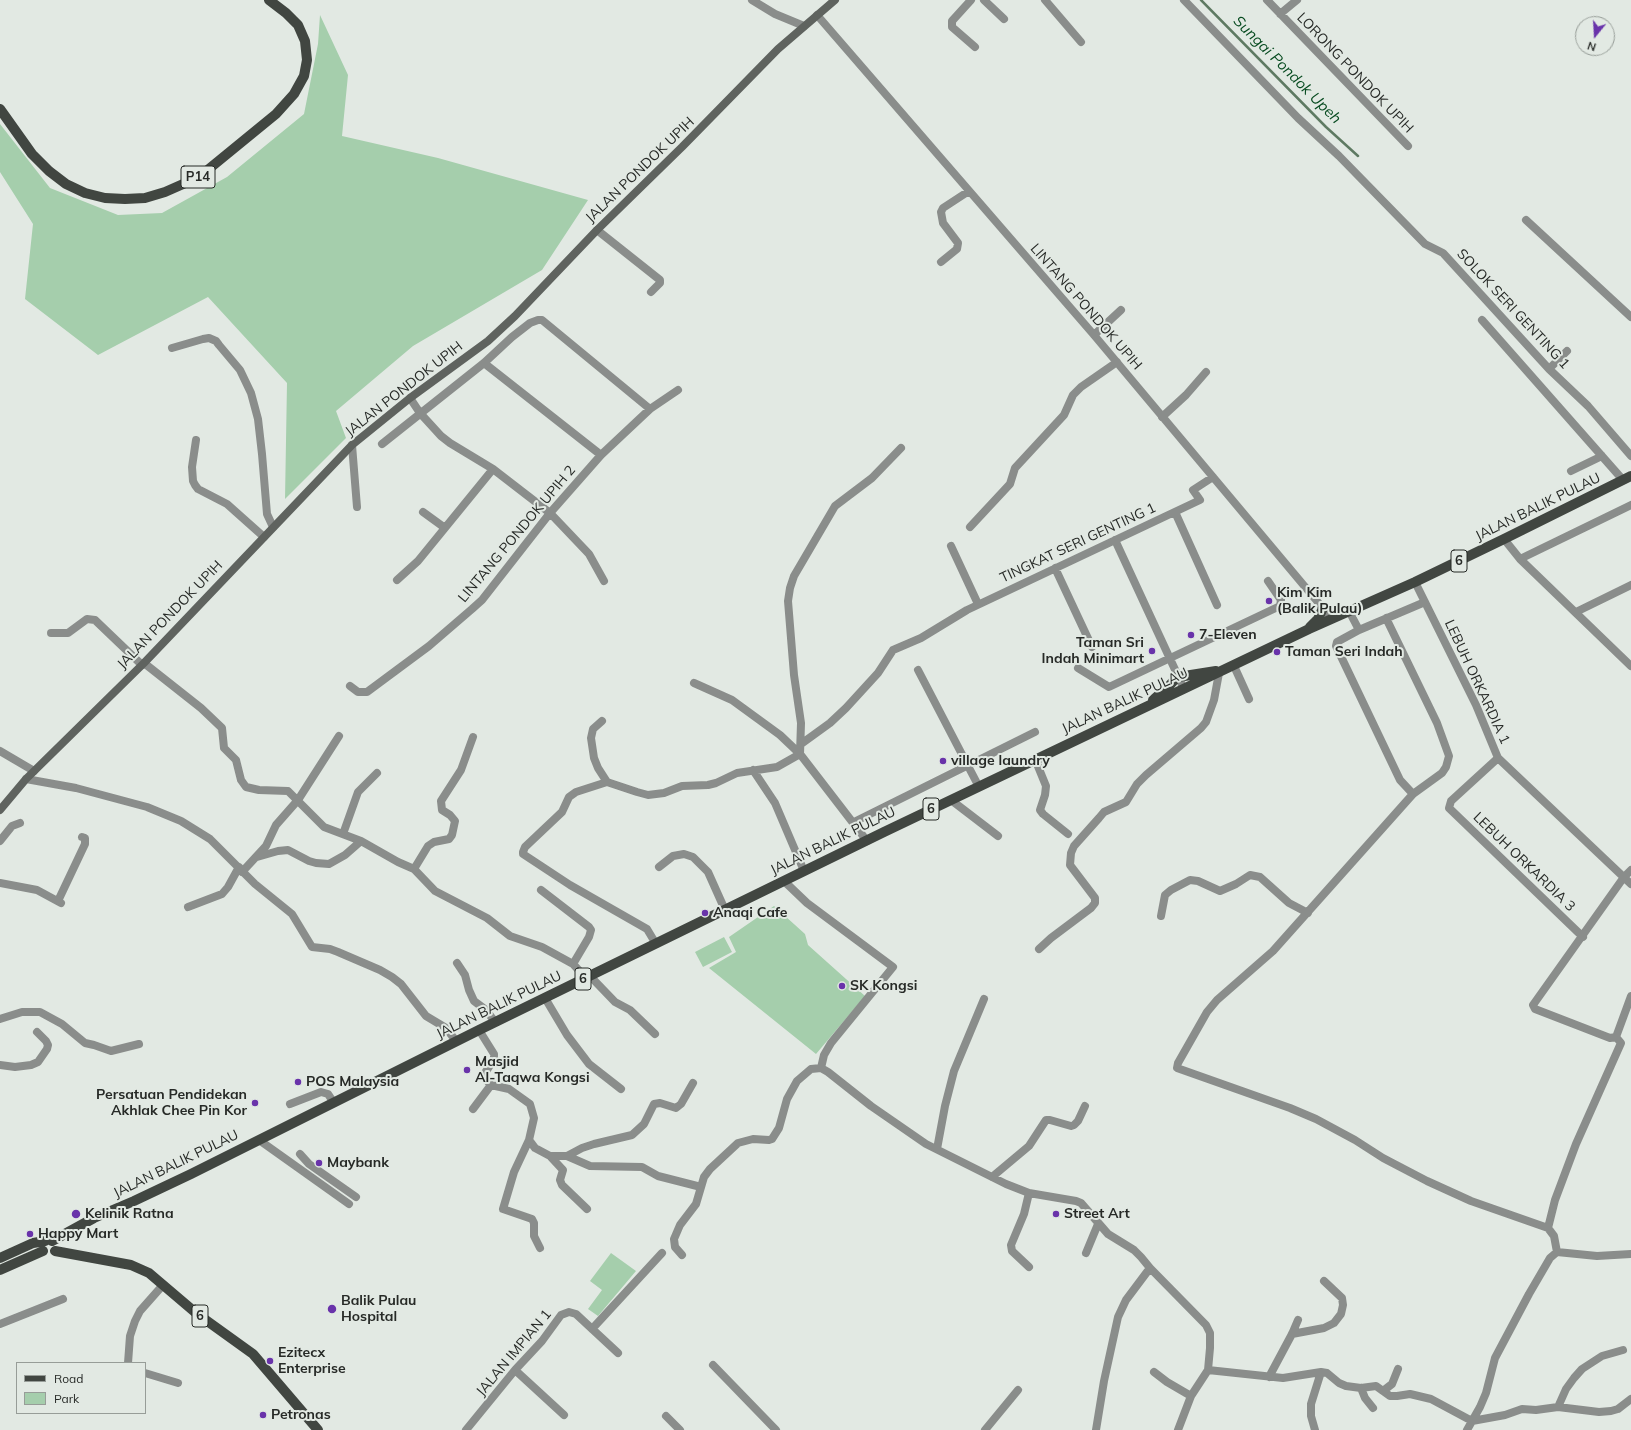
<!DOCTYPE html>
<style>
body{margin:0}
#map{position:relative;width:1631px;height:1430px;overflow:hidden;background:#e2e9e3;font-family:Mulish,sans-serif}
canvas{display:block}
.legend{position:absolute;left:16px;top:1362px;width:130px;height:52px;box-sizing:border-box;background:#e2e9e3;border:1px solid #979d98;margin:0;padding:5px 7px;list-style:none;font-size:12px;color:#272a27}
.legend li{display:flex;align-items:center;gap:8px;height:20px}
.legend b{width:20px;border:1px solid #979d98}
.north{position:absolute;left:1575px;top:16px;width:40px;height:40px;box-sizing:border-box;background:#e2e9e3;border:1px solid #979d98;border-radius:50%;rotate:198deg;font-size:11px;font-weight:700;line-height:16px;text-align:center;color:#272a27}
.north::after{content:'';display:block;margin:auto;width:14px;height:18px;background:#6933aa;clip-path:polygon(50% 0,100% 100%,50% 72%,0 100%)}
</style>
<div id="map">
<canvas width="1631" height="1430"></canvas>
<ul class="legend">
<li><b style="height:5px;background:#414641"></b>Road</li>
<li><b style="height:11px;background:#a5ceac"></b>Park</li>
</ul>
<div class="north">N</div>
</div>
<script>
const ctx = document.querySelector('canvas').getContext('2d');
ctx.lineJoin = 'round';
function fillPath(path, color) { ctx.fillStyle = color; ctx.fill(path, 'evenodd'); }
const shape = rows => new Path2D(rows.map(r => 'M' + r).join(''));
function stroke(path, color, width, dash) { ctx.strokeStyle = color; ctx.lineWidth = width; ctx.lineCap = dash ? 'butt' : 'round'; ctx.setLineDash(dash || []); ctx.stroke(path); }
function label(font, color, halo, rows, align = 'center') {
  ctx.font = font + ' Mulish,sans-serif'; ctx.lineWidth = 4; ctx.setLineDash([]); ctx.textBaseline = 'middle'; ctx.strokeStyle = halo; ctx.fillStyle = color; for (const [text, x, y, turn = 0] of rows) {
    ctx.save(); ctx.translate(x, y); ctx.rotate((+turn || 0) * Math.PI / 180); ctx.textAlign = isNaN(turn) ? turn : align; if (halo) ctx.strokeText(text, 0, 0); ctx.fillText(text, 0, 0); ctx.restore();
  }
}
fillPath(shape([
 [320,15,348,75,342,136,438,158,588,200,542,270,413,346,336,411,346,438,285,499,287,383,208,297,98,355,25,299,33,224,0,172,0,124,50,188,118,215,162,213,227,177,304,114,318,44],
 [774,906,805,934,808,945,865,996,816,1054,709,968,736,952,729,937],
 [724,937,732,952,703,967,695,952],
 [611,1253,636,1271,598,1316,588,1309,602,1290,590,1281]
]), '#a5ceac');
stroke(shape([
 [1201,0,1326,127,1358,156]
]), '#5e7a62', 2.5);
stroke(shape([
 [752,0,775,14,804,26],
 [971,0,952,21,952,27,975,47],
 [984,0,1004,19],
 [1045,0,1081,42],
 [1184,0,1298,118,1339,156,1425,244,1443,253,1549,369,1588,406,1631,456],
 [1267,0,1408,146],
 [1280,14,1297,0],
 [817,15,1094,335,1332,619],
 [1526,220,1631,317],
 [597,230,660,280,660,283,651,292],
 [941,262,957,249,958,243,943,223,941,212,943,208,969,191],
 [1482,320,1623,480],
 [1094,335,1121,310],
 [172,348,203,339,209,338,216,341,219,345,240,370,251,393,258,419,262,454,267,514,273,527],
 [484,363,601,455],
 [1549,369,1567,351],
 [410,398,420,413,441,436,450,443,493,469,550,513,589,554,604,581],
 [1162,417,1186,395,1206,372],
 [196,440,192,467,193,481,195,485,198,489,227,504,264,537],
 [382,444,484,363,512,337,530,323,538,320,542,320,650,409],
 [352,445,357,507],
 [1571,471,1602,456],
 [423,512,445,528],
 [1175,512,1217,605],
 [970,527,1010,484,1015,468,1064,415,1073,395,1081,387,1117,362],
 [1504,539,1520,559,1631,666],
 [1115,540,1184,689],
 [951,546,978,604],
 [1520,559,1631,505],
 [1055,568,1092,647],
 [397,580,418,561,493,469],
 [1415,582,1476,705,1498,758,1631,884],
 [1349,611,1359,630],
 [1576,612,1631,585],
 [1386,618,1437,723,1449,756,1446,767,1442,773,1413,794,1273,951,1217,1000,1207,1012,1178,1063,1177,1068,1290,1108,1316,1119,1355,1140,1383,1158,1427,1181,1471,1201,1548,1228],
 [51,633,68,633,87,619,95,620,142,665],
 [144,663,201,708,222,728,224,748,236,760,241,780,246,787,259,790,288,791,324,827,361,841,398,862,414,869,435,891,487,918,510,936,542,947,573,964,586,978],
 [1234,666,1249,699],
 [1078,668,1109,687,1280,606,1281,600,1268,581],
 [918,670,979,787],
 [350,686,358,692,367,692,429,646,472,609,482,600,550,513,601,455,650,409,678,390],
 [602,721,593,729,591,738,594,758,598,768,607,782],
 [801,744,830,723,846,708,878,673,893,650,921,638,967,610,1200,500,1193,490,1213,477],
 [0,751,34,771],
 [1498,758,1451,801,1449,808,1583,937],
 [1035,759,1046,786,1045,795,1040,810,1043,814,1068,834],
 [753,770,775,803,804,871],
 [26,779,76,788,147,807,181,821,210,839,255,884,292,914,312,947,330,949,338,952,380,970,392,977,401,984,426,1016,446,1028,456,1041],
 [1413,794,1400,780,1336,646,1337,642,1359,630,1425,602],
 [951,800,998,836],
 [854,822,1035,732],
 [343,834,358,792,377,773],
 [0,841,12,826,20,823],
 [867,841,800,754,801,723,794,675,788,601,790,588,794,576,835,506,872,478,901,448],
 [257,857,278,851,288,850,309,861,316,863,329,864,345,855,361,841],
 [659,867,673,856,684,854,693,857,708,872,725,910],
 [414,869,428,846,434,842,449,839,452,835,455,821,450,815,442,810,441,801,461,770,473,737],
 [242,872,266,846,276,825,298,800,339,736],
 [784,881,807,903,893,967,831,1043,824,1055,821,1068],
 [0,883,37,890,61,903],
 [541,890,589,927,591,930,589,937,573,964],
 [58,901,85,844,85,838,82,837],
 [188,907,222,894,228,887,239,867],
 [1161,916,1165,895,1171,890,1190,880,1198,881,1220,891,1236,884,1250,875,1260,877,1289,903,1308,913],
 [656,944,647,929,570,885,523,854,523,852,525,847,562,812,569,797,576,792,607,782,637,792,648,795,664,793,682,786,708,785,716,783,737,773,777,767,800,754,780,735,732,700,694,683],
 [1039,949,1051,938,1091,908,1095,903,1095,898,1070,865,1071,853,1074,846,1099,818,1104,812,1126,802,1137,784,1146,775,1201,728,1206,722,1214,700,1219,673],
 [457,963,465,975,469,990,474,1001,486,1010,495,1022],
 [590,976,615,1002,630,1010,655,1034],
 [545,998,567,1035,589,1064,621,1089],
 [0,1019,22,1012,40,1012,62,1024,85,1043,94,1045,111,1051,139,1044],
 [479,1030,494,1054,494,1059,483,1076,491,1085,509,1089,530,1104,534,1118,529,1140,535,1148,550,1156,567,1156,590,1166,642,1167,658,1176,701,1187],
 [1616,1037,1631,996],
 [0,1065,15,1067,31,1065,38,1062,47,1049,48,1045,46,1041,37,1032],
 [290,1104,321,1092,328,1094,334,1103],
 [473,1109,491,1085],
 [259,1140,349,1204],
 [529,1140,514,1172,503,1209,532,1219,534,1223,534,1236,540,1248],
 [937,1149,945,1106,954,1071,984,999],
 [300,1154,309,1164,356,1197],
 [550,1156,563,1170,560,1180,562,1185,587,1209],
 [567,1156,582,1148,594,1144,632,1135,644,1124,654,1104,660,1103,676,1108,681,1104,693,1083],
 [992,1177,1029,1146,1046,1120,1050,1120,1071,1126,1074,1125,1078,1121,1085,1106],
 [1029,1193,1024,1214,1011,1245,1012,1251,1029,1267],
 [1557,1252,1597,1256,1631,1254],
 [1086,1253,1098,1224],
 [682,1255,675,1247,674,1239,680,1225,696,1204,704,1177,710,1169,738,1143,753,1139,769,1140,772,1139,779,1128,787,1099,797,1081,811,1069,821,1068,828,1072,871,1106,926,1144,1006,1184,1029,1193,1076,1201,1081,1203,1108,1234,1134,1250,1141,1257,1150,1268,1206,1325,1210,1333,1210,1348,1208,1370,1191,1396,1178,1430],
 [0,1324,63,1299],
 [592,1329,662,1253],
 [1292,1334,1324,1328,1334,1323,1341,1314,1343,1305,1342,1298,1324,1281],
 [128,1363,130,1336,135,1321,140,1311,163,1285],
 [713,1365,776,1430],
 [515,1370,564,1415],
 [1208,1370,1283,1378,1321,1372,1327,1373,1339,1383,1346,1386,1361,1388,1376,1386,1390,1396,1397,1396,1410,1394,1431,1399,1472,1421,1505,1415,1522,1409,1536,1410,1558,1407,1599,1412,1611,1411,1618,1409,1631,1399],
 [1154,1372,1167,1382,1191,1396],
 [145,1373,178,1383],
 [1269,1377,1292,1334,1298,1320],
 [1361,1388,1365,1398,1373,1408],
 [1383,1391,1392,1384,1398,1369],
 [1558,1407,1566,1389,1574,1378,1582,1369,1602,1356,1623,1350],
 [666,1416,680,1430],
 [466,1430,515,1370,542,1341,561,1315,569,1312,576,1314,618,1353],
 [985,1430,1018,1390],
 [1096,1430,1104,1381,1118,1317,1126,1300,1150,1268],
 [1315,1430,1311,1416,1311,1404,1321,1372],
 [1467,1430,1480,1407,1486,1393,1495,1358,1529,1294,1550,1258,1557,1252,1554,1236,1548,1228,1555,1200,1576,1144,1621,1043,1616,1037,1610,1038,1535,1009,1533,1005,1624,877,1631,870]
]), '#8a8d8b', 8);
stroke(shape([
 [0,810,26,779,144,663,352,445,410,398,488,341,515,316,597,230,682,147,778,49,835,0]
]), '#5f635f', 8);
stroke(shape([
 [0,109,32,154,49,171,66,184,85,193,105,198,125,199,145,198,165,192,199,177,276,114,294,94,304,76,307,60,305,41,298,25,286,13,269,0],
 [1310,627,1318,619,1323,608],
 [1178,677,1216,671],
 [1153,700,1169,686,1178,676],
 [52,1241,94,1218,134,1201,191,1174,479,1030,884,832,1309,629,1415,582,1504,539,1631,476],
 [55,1251,131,1265,149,1273,196,1313,253,1354,318,1430],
 [0,1258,33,1243,45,1241],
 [0,1270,43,1251]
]), '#414641', 10);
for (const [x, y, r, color] of [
 [1269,601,4,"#6933aa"],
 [1191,635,4,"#6933aa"],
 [1152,651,4,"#6933aa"],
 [1277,652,4,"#6933aa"],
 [943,761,4,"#6933aa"],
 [705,913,4,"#6933aa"],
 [842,986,4,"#6933aa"],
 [467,1070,4,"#6933aa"],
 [298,1082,4,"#6933aa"],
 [255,1103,4,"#6933aa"],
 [319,1163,4,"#6933aa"],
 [76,1214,5,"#6933aa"],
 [1056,1214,4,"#6933aa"],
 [30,1234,4,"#6933aa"],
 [332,1309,5,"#6933aa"],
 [270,1361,4,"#6933aa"],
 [263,1415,4,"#6933aa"]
]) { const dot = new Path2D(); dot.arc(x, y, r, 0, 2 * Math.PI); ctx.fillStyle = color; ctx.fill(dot); stroke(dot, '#e2e9e3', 1.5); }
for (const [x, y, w] of [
 [198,177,34],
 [1459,561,16],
 [931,809,16],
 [583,979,16],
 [200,1316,16]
]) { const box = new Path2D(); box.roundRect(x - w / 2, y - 11, w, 22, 3); ctx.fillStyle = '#e2e9e3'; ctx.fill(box); stroke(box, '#272a27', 1); }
label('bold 13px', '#272a27', null, [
 ["P14",198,177],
 ["6",1459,561],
 ["6",931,809],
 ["6",583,979],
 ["6",200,1316]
]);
label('14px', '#272a27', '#e2e9e3', [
 ["LORONG PONDOK UPIH",1355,73,46],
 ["JALAN PONDOK UPIH",640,170,-44],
 ["LINTANG PONDOK UPIH",1086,307,49],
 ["SOLOK SERI GENTING 1",1513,309,47],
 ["JALAN PONDOK UPIH",404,389,-38],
 ["JALAN BALIK PULAU",1538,507,-26],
 ["LINTANG PONDOK UPIH 2",517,534,-50],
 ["TINGKAT SERI GENTING 1",1078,543,-25],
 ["JALAN PONDOK UPIH",170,615,-46],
 ["LEBUH ORKARDIA 1",1477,682,65],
 ["JALAN BALIK PULAU",1125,701,-25],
 ["JALAN BALIK PULAU",833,841,-26],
 ["LEBUH ORKARDIA 3",1524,862,44],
 ["JALAN BALIK PULAU",499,1005,-26],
 ["JALAN BALIK PULAU",176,1164,-26],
 ["JALAN IMPIAN 1",514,1353,-50]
]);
label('bold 14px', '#272a27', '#e2e9e3', [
 ["Kim Kim",1277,593],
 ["(Balik Pulau)",1277,609],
 ["7-Eleven",1199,635],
 ["Taman Sri",1144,643,"right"],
 ["Indah Minimart",1144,659,"right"],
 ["Taman Seri Indah",1285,652],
 ["village laundry",951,761],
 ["Anaqi Cafe",713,913],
 ["SK Kongsi",850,986],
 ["Masjid",475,1062],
 ["Al-Taqwa Kongsi",475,1078],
 ["POS Malaysia",306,1082],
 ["Persatuan Pendidekan",247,1095,"right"],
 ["Akhlak Chee Pin Kor",247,1111,"right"],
 ["Maybank",327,1163],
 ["Kelinik Ratna",85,1214],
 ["Street Art",1064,1214],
 ["Happy Mart",38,1234],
 ["Balik Pulau",341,1301],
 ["Hospital",341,1317],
 ["Ezitecx",278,1353],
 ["Enterprise",278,1369],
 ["Petronas",271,1415]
], 'left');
label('italic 15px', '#074b20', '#e2e9e3', [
 ["Sungai Pondok Upeh",1287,70,45]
]);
</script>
